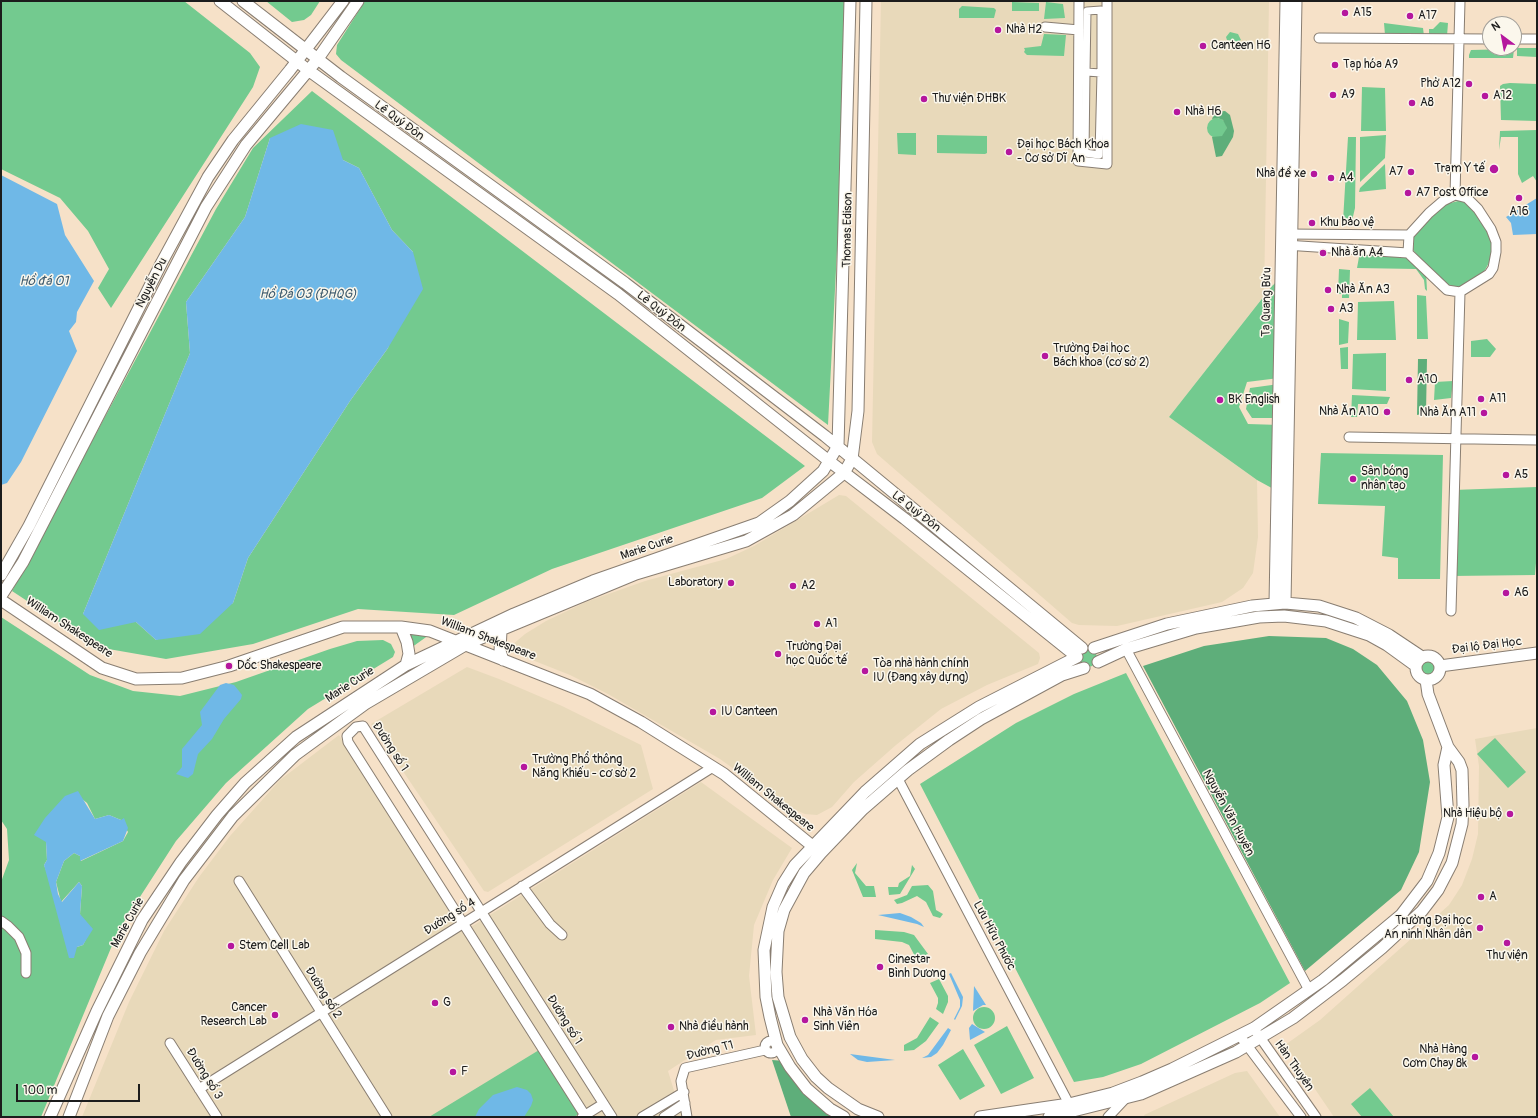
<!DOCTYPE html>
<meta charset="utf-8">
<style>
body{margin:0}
#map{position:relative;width:1538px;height:1118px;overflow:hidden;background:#f6e1c8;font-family:Pangolin,sans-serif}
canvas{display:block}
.frame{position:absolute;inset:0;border:2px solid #1c1c1c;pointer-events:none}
.north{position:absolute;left:1482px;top:16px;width:40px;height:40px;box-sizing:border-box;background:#fbf7ec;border:1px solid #a29f99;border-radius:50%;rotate:328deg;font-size:11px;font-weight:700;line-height:16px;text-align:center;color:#1c1c1c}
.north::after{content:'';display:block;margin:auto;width:14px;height:18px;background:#b5179e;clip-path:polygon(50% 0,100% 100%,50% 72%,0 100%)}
.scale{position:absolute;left:16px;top:1084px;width:124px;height:18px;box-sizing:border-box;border:2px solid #1c1c1c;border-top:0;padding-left:5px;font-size:12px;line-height:14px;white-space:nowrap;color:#1c1c1c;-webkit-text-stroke:3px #fbf7ec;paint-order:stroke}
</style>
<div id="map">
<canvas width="1538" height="1118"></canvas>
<div class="frame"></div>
<div class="north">N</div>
<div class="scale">100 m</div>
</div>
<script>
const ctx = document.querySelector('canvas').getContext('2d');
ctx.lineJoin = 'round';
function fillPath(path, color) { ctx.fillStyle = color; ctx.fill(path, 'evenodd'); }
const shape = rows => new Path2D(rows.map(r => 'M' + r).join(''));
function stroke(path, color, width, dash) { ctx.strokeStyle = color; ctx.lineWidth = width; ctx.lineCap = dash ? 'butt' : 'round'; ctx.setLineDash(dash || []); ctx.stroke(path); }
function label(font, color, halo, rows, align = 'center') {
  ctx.font = font + ' Pangolin,sans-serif'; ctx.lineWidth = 3; ctx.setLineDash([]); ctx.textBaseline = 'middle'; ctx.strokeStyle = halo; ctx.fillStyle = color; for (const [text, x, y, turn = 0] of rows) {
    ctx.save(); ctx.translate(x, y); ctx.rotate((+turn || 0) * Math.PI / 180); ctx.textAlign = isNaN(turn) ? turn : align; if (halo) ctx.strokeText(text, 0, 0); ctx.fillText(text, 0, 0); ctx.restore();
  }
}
fillPath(shape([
 [881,1,1269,1,1264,296,1169,417,1257,480,1258,537,1253,573,1243,588,1222,602,1117,626,1079,625,1072,623,877,454,872,442],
 [839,495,846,496,1039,653,1040,658,1038,664,987,685,941,709,896,745,854,782,832,807,817,815,805,814,784,805,720,759,608,694,570,675,512,652,511,646,525,634,546,621,586,602,645,581,726,559,754,546],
 [467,667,499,679,562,706,641,745,653,789,488,892,484,891,371,724],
 [1537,728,1537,1117,1334,1117,1285,1045,1320,1020,1449,905,1462,885,1472,859,1478,834,1479,766,1475,739],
 [339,735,463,932,701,782,792,848,773,880,754,925,749,976,756,1035,716,1040,668,1071,682,1117,82,1117,129,1002,164,931,199,877,230,836,280,780],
 [1247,1071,1280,1117,1145,1117,1144,1115,1235,1073]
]), '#e8d9ba');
fillPath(shape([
 [1,1,184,1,250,53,260,67,253,87,111,308,98,288,109,269,88,231,60,198,1,169],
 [266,1,320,1,311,15,304,20,292,22],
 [365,1,847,1,845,95,828,425,341,60,336,54,337,45],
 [1012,2,1039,3,1039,11,1012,11],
 [1046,2,1063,4,1065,18,1044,19],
 [962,6,994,8,996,10,994,18,959,18,959,9],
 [1440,22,1448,23,1447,36,1429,34,1429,29,1433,29],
 [1384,23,1423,28,1424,36,1385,35],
 [1230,32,1238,34,1241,40,1237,42,1227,40,1226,37],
 [1044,34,1066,35,1064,56,1027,55,1024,52,1025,50,1024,48,1041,46],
 [1517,48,1537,48,1537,57,1517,56],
 [1514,49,1513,58,1469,58,1469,55,1471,50],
 [1510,83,1537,84,1537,121,1501,120,1500,86,1503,84],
 [1362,87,1385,88,1386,131,1361,131],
 [312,91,805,466,762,498,552,569,454,615,358,609,253,644,166,659,97,647,12,591,216,209,253,148],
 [270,138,343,160,359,168,392,230,413,252,388,348,350,401,248,558,233,603,156,640,136,622,83,614,190,353,186,302,245,217],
 '1207 128a10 10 0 1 1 20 0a10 10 0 1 1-20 0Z',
 [1537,130,1537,182,1533,176,1522,183,1518,174,1518,137,1501,137,1499,150,1500,131],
 [897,133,916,133,916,155,898,154],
 [937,135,987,136,987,153,985,154,937,153],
 [1386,135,1385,158,1360,182,1360,137],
 [1348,137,1356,137,1355,208,1351,225,1343,221],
 [1385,164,1386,189,1359,192,1360,188],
 [1458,201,1468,201,1489,230,1493,251,1491,259,1485,270,1474,281,1460,287,1449,286,1423,262,1413,250,1414,232,1443,205],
 [1367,253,1412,255,1426,271,1427,291,1425,289,1424,280,1416,269,1357,268,1359,257],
 [1339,269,1350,270,1349,298,1342,298,1342,294,1338,294],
 [1282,277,1279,378,1247,382,1239,407,1248,424,1280,425,1279,492,1257,480,1169,417,1272,286],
 [1417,295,1426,296,1428,339,1417,339],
 [1394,301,1396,340,1357,340,1358,302],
 [1339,319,1349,322,1348,343,1339,345],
 [1487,339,1496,349,1490,357,1471,357,1471,341],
 [1348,347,1348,369,1341,369,1340,348],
 [1386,353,1386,391,1352,389,1353,354],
 [1453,381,1451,398,1434,400,1435,382],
 [1279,384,1278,418,1252,418,1246,409,1250,388],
 [1352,395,1390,397,1387,404,1358,404,1357,417,1351,417],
 [1321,453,1443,455,1440,579,1398,579,1398,558,1382,556,1385,506,1318,504],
 [1537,487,1537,551,1535,575,1451,576,1453,490],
 [1,617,90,675,133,691,180,696,236,682,330,649,357,641,383,640,391,644,395,652,393,657,308,709,226,783,176,841,118,931,41,1117,1,1117,1,882,9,860,7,829,1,820],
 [82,799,87,803,95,819,109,815,121,820,128,832,123,841,81,861,80,856,74,853,64,861,56,882,61,902,79,882,82,886,80,914,86,939,83,945,77,947,44,865,47,860,46,842],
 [402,633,429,635,408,650],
 '1079 658a9 9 0 1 1 18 0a9 9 0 1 1-18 0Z',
 '1419 668a9 9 0 1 1 18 0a9 9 0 1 1-18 0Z',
 [1126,673,1290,983,1260,1003,1141,1064,1103,1077,1074,1082,920,784,1016,723,1074,694],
 [1495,738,1526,772,1508,788,1477,754],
 [857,863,855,873,866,886,874,886,876,897,863,897,852,870],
 [912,865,915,869,900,894,889,895,888,887,898,887,899,883,910,876],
 [928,885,933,891,936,910,943,914,940,918,933,916,926,902,917,896,902,903,897,904,894,900,907,895,912,886],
 [875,930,904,932,914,935,928,954,917,960,909,945,902,942,875,939],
 [939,979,948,996,948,1002,943,1014,936,1009,938,1003,938,998,930,983],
 '973 1018a11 11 0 1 1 22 0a11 11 0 1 1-22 0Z',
 [930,1017,939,1023,926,1041,914,1050,904,1051,904,1045,917,1038],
 [1007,1026,1034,1078,1001,1094,974,1045],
 [544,1047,582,1112,574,1117,429,1117],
 [963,1049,985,1086,960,1100,938,1065],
 [1370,1088,1394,1117,1362,1117,1351,1104]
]), '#73ca8f');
fillPath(shape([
 [1225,111,1230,115,1234,131,1233,137,1222,156,1216,157,1212,137,1222,136,1227,128,1223,120,1218,118,1212,119,1215,112],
 [1418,359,1427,359,1426,413,1417,415],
 [1269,636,1326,638,1353,649,1377,665,1407,701,1423,740,1430,782,1419,852,1401,890,1305,971,1143,666,1204,646],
 [772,1060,785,1061,846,1117,791,1117]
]), '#5eae7a');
fillPath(shape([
 [301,124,333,130,343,160,359,168,392,230,413,252,423,289,388,348,350,401,248,558,233,603,200,634,156,640,136,622,99,630,83,614,190,353,186,302,245,217,270,138],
 [1,175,57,204,65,235,94,281,77,312,76,322,69,331,77,351,21,462,7,483,1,485],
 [1537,198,1537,234,1513,235,1511,223,1506,217],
 [226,683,234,685,239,691,242,695,241,699,224,719,212,739,198,754,193,774,188,778,176,774,182,767,182,749,202,725,200,712,220,685],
 [78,791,95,819,109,815,121,820,124,818,128,828,123,841,80,861,80,856,74,853,64,861,56,882,58,894,62,902,79,882,82,886,80,914,93,929,83,945,77,947,74,958,69,958,44,865,47,860,46,842,34,835,45,818,65,796],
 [900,913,911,917,921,923,924,927,917,924,878,915],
 [951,973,963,997,962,1006,955,1020,954,1019,960,1007,960,1000,949,974],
 [974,986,986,1005,983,1005,973,1011],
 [972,1024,985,1032,970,1040,969,1028],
 [948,1028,951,1030,943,1045,937,1053,931,1057,922,1058,928,1055],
 [850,1054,895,1060,867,1062,858,1060],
 [517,1087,527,1090,531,1094,533,1100,531,1106,524,1117,475,1117,479,1109,493,1095]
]), '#6fb8e7');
const pedestrian = shape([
 [1086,72,1101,73,1101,10,1087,11,1086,72,1085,153,1099,155,1101,73]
]);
const minor = shape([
 [1079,1,1078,161,1107,164,1107,1],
 [1045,27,1079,30],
 [1319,38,1490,39],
 [1514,39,1537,39],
 [1455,195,1467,198,1478,209,1491,229,1496,242,1496,252,1493,268,1489,274,1460,292,1447,290,1408,253,1409,235,1429,213,1443,201,1455,195],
 [1455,195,1460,1],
 [1286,234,1409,235],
 [1285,245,1408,253],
 [1349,437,1537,440],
 [1451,611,1460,292],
 [1126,649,1309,990],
 [898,779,1069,1104],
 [239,881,387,1117],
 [522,886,550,924,562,935],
 [1,921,8,926,19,937,26,953,26,973],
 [1257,1033,1316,1117],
 [1240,1036,1301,1117],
 '765 1047a6 6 0 1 1 12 0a6 6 0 1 1-12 0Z',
 [170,1043,217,1117],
 [199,1089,713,767],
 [582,1117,603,1104],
 [586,1117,348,742,347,736,356,727,363,726,612,1117],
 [642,1117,684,1092],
 [664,1117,685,1103],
 [687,1117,681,1081,685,1068,765,1050],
 [1108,1117,1125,1099,1124,1095]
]);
const tertiary = shape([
 [220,1,308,70,618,294,829,461,905,519,1077,657],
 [243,1,341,77,625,283,825,436,1082,648],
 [1,575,29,526,162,262,208,177,233,140,290,70,343,1],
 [1,596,23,562,206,207,246,145,317,60,358,1],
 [1,600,102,668,136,679,182,678,229,666,343,627,401,627,430,631,590,694,641,722,724,774,821,853],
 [1275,603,1286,1],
 [1285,603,1296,1],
 [401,627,407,642,409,654,406,665],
 [501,631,500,651,503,660],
 [1094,648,1167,624,1252,606,1285,603,1319,606,1356,618,1389,635,1422,657],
 '1416 668a12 12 0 1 1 24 0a12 12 0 1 1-24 0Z',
 [1098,662,1126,649,1196,628,1259,617,1284,616,1326,621,1369,635,1387,645,1416,666],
 [1440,666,1537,653],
 [50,1117,97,1011,142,920,181,862,217,815,245,783,296,737,406,665,514,614,593,581,759,523,790,501,823,471,838,446,850,1],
 [69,1117,108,1016,140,953,184,880,233,816,295,755,365,704,467,644,636,574,746,541,793,515,844,473,852,459,858,411,866,1],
 [844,1117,830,1109,807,1089,790,1067,777,1045,770,1017,766,997,764,950,773,907,783,884,795,865,865,792,920,744,979,707,1077,657],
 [878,1117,858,1109,828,1088,816,1077,802,1059,790,1037,778,997,776,972,778,931,784,910,804,873,821,853,863,809,908,770,949,740,981,719,1062,675,1084,668],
 [980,1117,1069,1104,1113,1093,1142,1082,1172,1069,1254,1028,1323,980,1401,915,1427,881,1439,853,1448,817,1444,765,1448,747],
 [1049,1117,1141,1094,1236,1052,1293,1018,1343,980,1382,948,1422,911,1438,890,1452,863,1462,824,1463,805,1462,770,1459,762,1448,747,1428,694,1426,680]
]);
stroke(pedestrian, '#897e72', 9);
stroke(minor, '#897e72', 11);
stroke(tertiary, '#897e72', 13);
stroke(pedestrian, '#fff', 7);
stroke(minor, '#fff', 9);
stroke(tertiary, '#fff', 11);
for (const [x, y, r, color] of [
 [1345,13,4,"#b5179e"],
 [1410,16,4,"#b5179e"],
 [998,30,4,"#b5179e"],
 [1203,46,4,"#b5179e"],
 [1335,65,4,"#b5179e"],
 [1469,84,4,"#b5179e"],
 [1333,95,4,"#b5179e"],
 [1485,96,4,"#b5179e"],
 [924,99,4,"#b5179e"],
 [1412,103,4,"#b5179e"],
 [1177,112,4,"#b5179e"],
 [1009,152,4,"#b5179e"],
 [1494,169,5,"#b5179e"],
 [1411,172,4,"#b5179e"],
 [1314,174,4,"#b5179e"],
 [1331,178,4,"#b5179e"],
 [1408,193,4,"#b5179e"],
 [1519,198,4,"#b5179e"],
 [1312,223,4,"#b5179e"],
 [1323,253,4,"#b5179e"],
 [1328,290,4,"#b5179e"],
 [1331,309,4,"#b5179e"],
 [1045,356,4,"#b5179e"],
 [1409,380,4,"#b5179e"],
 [1481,399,4,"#b5179e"],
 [1220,400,4,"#b5179e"],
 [1387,412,4,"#b5179e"],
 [1484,413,4,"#b5179e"],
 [1506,475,4,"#b5179e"],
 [1353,479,4,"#b5179e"],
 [731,583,4,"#b5179e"],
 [793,586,4,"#b5179e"],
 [1506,593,4,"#b5179e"],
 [817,624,4,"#b5179e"],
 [778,654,4,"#b5179e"],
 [229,666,4,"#b5179e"],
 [865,671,4,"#b5179e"],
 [713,712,4,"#b5179e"],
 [524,767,4,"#b5179e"],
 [1510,814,4,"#b5179e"],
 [1481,897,4,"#b5179e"],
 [1480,928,4,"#b5179e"],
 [1507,943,4,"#b5179e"],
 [231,946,4,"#b5179e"],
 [880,967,4,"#b5179e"],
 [435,1003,4,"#b5179e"],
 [275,1015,4,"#b5179e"],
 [805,1020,4,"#b5179e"],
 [671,1027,4,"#b5179e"],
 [1475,1057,4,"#b5179e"],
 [453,1072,4,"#b5179e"]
]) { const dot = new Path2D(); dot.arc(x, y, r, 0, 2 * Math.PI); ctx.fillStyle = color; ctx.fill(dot); stroke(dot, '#fbf7ec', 1.5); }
label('12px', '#1c1c1c', '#fbf7ec', [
 ["A15",1353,13],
 ["A17",1418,16],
 ["Nhà H2",1006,30],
 ["Canteen H6",1211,46],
 ["Tạp hóa A9",1343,65],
 ["Phở A12",1461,84,"right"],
 ["A9",1341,95],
 ["A12",1493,96],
 ["Thư viện ĐHBK",932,99],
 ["A8",1420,103],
 ["Nhà H6",1185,112],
 ["Đại học Bách Khoa",1017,145],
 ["- Cơ sở Dĩ An",1017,159],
 ["Trạm Y tế",1485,169,"right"],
 ["A7",1403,172,"right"],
 ["Nhà để xe",1306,174,"right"],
 ["A4",1339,178],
 ["A7 Post Office",1416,193],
 ["A16",1519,212,"center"],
 ["Khu bảo vệ",1320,223],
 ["Nhà ăn A4",1331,253],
 ["Nhà Ăn A3",1336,290],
 ["A3",1339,309],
 ["Trường Đại học",1053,349],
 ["Bách khoa (cơ sở 2)",1053,363],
 ["A10",1417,380],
 ["A11",1489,399],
 ["BK English",1228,400],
 ["Nhà Ăn A10",1379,412,"right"],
 ["Nhà Ăn A11",1476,413,"right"],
 ["Sân bóng",1361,472],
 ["nhân tạo",1361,486],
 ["A5",1514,475],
 ["Laboratory",723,583,"right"],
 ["A2",801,586],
 ["A6",1514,593],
 ["A1",825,624],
 ["Trường Đại",786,647],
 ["học Quốc tế",786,661],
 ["Tòa nhà hành chính",873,664],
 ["IU (Đang xây dựng)",873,678],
 ["Dốc Shakespeare",237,666],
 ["IU Canteen",721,712],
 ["Trường Phổ thông",532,760],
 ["Năng Khiếu - cơ sở 2",532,774],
 ["Nhà Hiệu bộ",1502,814,"right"],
 ["A",1489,897],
 ["Trường Đại học",1472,921,"right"],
 ["An ninh Nhân dân",1472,935,"right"],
 ["Stem Cell Lab",239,946],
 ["Thư viện",1507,956,"center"],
 ["Cinestar",888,960],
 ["Bình Dương",888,974],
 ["G",443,1003],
 ["Cancer",267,1008,"right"],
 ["Research Lab",267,1022,"right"],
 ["Nhà Văn Hóa",813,1013],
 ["Sinh Viên",813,1027],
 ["Nhà điều hành",679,1027],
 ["Nhà Hàng",1467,1050,"right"],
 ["Cơm Chay 8k",1467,1064,"right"],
 ["F",461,1072]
], 'left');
label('12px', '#1c1c1c', '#fbf7ec', [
 ["Lê Quý Đôn",399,121,36],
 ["Thomas Edison",848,230,-89],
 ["Nguyễn Du",152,283,-63],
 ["Tạ Quang Bửu",1267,302,-89],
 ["Lê Quý Đôn",661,312,38],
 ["Lê Quý Đôn",916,512,38],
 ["Marie Curie",647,548,-19],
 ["William Shakespeare",69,628,33],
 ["William Shakespeare",488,639,21],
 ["Đại lộ Đại Học",1487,646,-7],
 ["Marie Curie",350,685,-33],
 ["Đường số 1",390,747,57],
 ["William Shakespeare",773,798,39],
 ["Nguyễn Văn Huyên",1228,813,62],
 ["Đường số 4",450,917,-32],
 ["Marie Curie",128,923,-61],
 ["Lưu Hữu Phước",994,936,62],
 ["Đường số 2",323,993,58],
 ["Đường số 1",564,1020,58],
 ["Đường T1",710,1051,-14],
 ["Hàn Thuyên",1294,1066,55],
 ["Đường số 3",204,1074,58]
]);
label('italic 13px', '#3d5a6d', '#fbf7ec', [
 ["Hồ đá 01",44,282],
 ["Hồ Đá 03 (ĐHQG)",308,295]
]);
</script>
